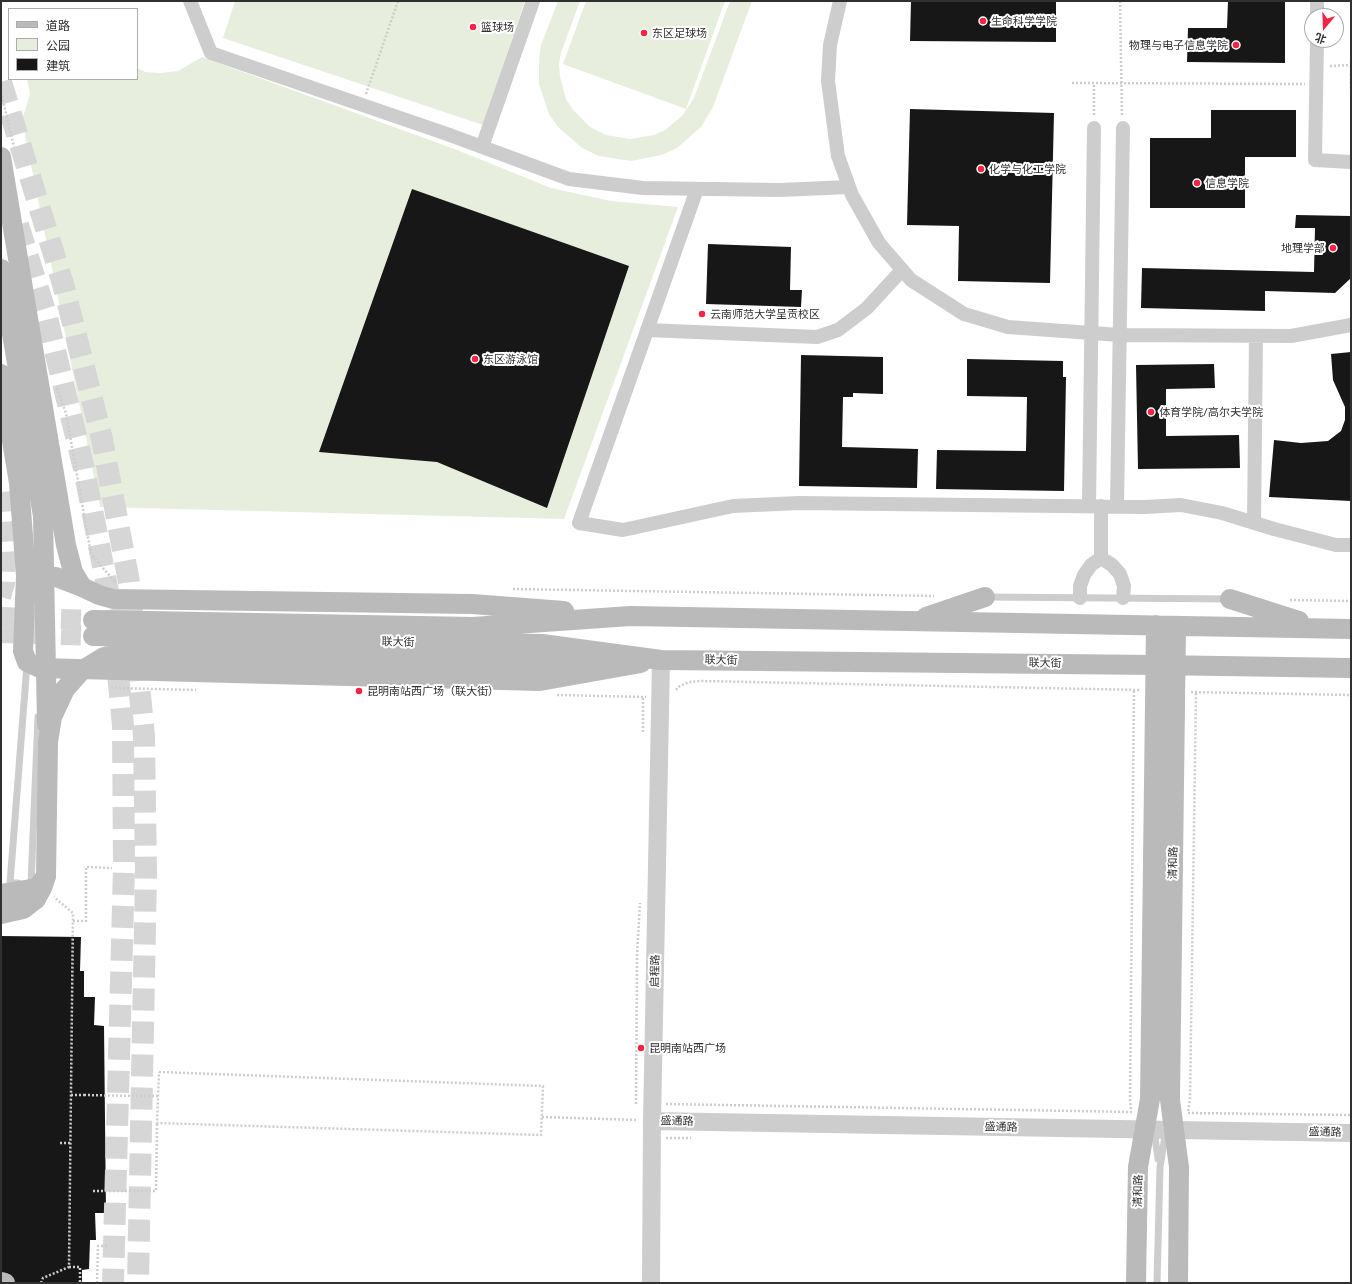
<!DOCTYPE html>
<meta charset="utf-8">
<style>
body{margin:0}
#map{position:relative;width:1352px;height:1284px;overflow:hidden;background:#fff;font-family:Commissioner,"Noto Sans SC",sans-serif}
canvas{display:block}
.frame{position:absolute;inset:0;border:2px solid #303030;pointer-events:none}
.legend{position:absolute;left:8px;top:8px;width:130px;height:72px;box-sizing:border-box;background:#fff;border:1px solid #acacac;margin:0;padding:5px 7px;list-style:none;font-size:12px;color:#303030}
.legend li{display:flex;align-items:center;gap:8px;height:20px}
.legend b{width:20px;border:1px solid #acacac}
.north{position:absolute;left:1304px;top:8px;width:40px;height:40px;box-sizing:border-box;background:#fff;border:1px solid #acacac;border-radius:50%;rotate:199deg;font-size:11px;font-weight:700;line-height:16px;text-align:center;color:#303030}
.north::after{content:'';display:block;margin:auto;width:14px;height:18px;background:#f52444;clip-path:polygon(50% 0,100% 100%,50% 72%,0 100%)}
</style>
<div id="map">
<canvas width="1352" height="1284"></canvas>
<div class="frame"></div>
<ul class="legend">
<li><b style="height:5px;background:#bababa"></b>道路</li>
<li><b style="height:11px;background:#e8eedd"></b>公园</li>
<li><b style="height:11px;background:#171717"></b>建筑</li>
</ul>
<div class="north">北</div>
</div>
<script>
const ctx = document.querySelector('canvas').getContext('2d');
ctx.lineJoin = 'round';
function fillPath(path, color) { ctx.fillStyle = color; ctx.fill(path, 'evenodd'); }
const shape = rows => new Path2D(rows.map(r => 'M' + r).join(''));
function stroke(path, color, width, dash) { ctx.strokeStyle = color; ctx.lineWidth = width; ctx.lineCap = dash ? 'butt' : 'round'; ctx.setLineDash(dash || []); ctx.stroke(path); }
function label(font, color, halo, rows, align = 'center') {
  ctx.font = font + ' Commissioner,"Noto Sans SC",sans-serif'; ctx.lineWidth = 4; ctx.setLineDash([]); ctx.textBaseline = 'middle'; ctx.strokeStyle = halo; ctx.fillStyle = color; for (const [text, x, y, turn = 0] of rows) {
    ctx.save(); ctx.translate(x, y); ctx.rotate((+turn || 0) * Math.PI / 180); ctx.textAlign = isNaN(turn) ? turn : align; if (halo) ctx.strokeText(text, 0, 0); ctx.fillText(text, 0, 0); ctx.restore();
  }
}
fillPath(shape([
 [235,1,525,1,483,125,223,38],
 [558,1,580,1,561,53,559,64,560,77,566,99,573,110,590,127,606,135,630,139,654,135,665,130,682,116,694,98,730,1,752,1,713,107,701,127,677,148,662,155,631,161,599,156,582,148,558,127,549,114,539,84,539,59,541,45],
 [586,1,725,1,686,109,563,64],
 [202,57,457,150,551,188,611,201,678,207,564,519,100,507,22,120,30,94,27,79,137,79,137,68,145,72,161,73,178,71]
]), '#e8eedd');
fillPath(shape([
 [911,1,1056,1,1056,42,910,41],
 [1228,1,1285,1,1285,63,1187,62,1188,28,1227,28],
 [910,109,1054,113,1050,283,958,281,959,226,907,225],
 [1211,110,1296,110,1296,157,1245,157,1245,208,1150,208,1150,138,1211,138],
 [412,189,629,266,547,508,437,462,319,452],
 [1296,215,1351,216,1351,278,1335,293,1265,291,1265,311,1141,308,1142,268,1314,272,1315,228,1295,228],
 [708,244,791,247,790,290,802,290,801,307,706,304],
 [1351,352,1351,501,1269,497,1274,440,1301,443,1328,441,1341,431,1345,420,1345,407,1333,380,1331,354],
 [801,355,883,357,883,394,853,393,853,397,843,397,842,447,918,449,917,488,799,486],
 [967,359,1063,361,1063,377,1066,377,1064,491,936,489,937,450,1026,451,1027,397,967,396],
 [1214,364,1215,388,1166,389,1166,436,1239,435,1240,468,1138,469,1136,365],
 [1,936,81,937,80,971,84,971,84,997,95,997,94,1025,104,1026,106,1213,95,1213,96,1240,90,1240,89,1269,82,1270,82,1283,1,1283]
]), '#171717');
stroke(shape([
 [1,492,6,552,5,583,1,597],
 [1,617,93,620],
 [1,633,93,636]
]), '#d6d6d6', 20, [20, 10]);
stroke(shape([
 [1,82,63,284,102,439,129,582,144,736,146,874,138,1283],
 [18,225,46,314,84,469,112,612,123,726,124,868,113,1283]
]), '#d6d6d6', 22, [22, 11]);
stroke(shape([
 [1120,1,1122,116],
 [1351,62,1351,91],
 [1330,66,1351,65],
 [1072,83,1305,84],
 [1,92,14,147],
 [366,94,398,1],
 [1094,115,1094,83],
 [57,388,66,413,91,554,115,582],
 [513,589,934,596],
 [1290,600,1351,601],
 [111,687,114,688,196,690],
 [676,690,678,687,689,682,701,681,1140,690],
 [1191,692,1351,695],
 [557,695,646,697],
 [643,732,643,697],
 [73,921,86,921,86,867,112,868],
 [159,1072,543,1086,541,1135,157,1123,159,1072],
 [71,1095,84,1095],
 [136,1096,158,1096],
 [636,1104,637,956,640,903],
 [666,1104,1133,1112],
 [1131,1109,1130,1099,1134,690],
 [1188,1111,1190,1099,1196,692],
 [1188,1113,1351,1115],
 [542,1117,637,1120],
 [666,1138,691,1138],
 [60,1143,70,1143],
 [93,1191,156,1191,157,1123],
 [69,1267,80,1267,80,1283],
 [97,1283,98,1246,108,1246]
]), '#cdcdcd', 2.5, [2, 2]);
stroke(shape([
 [986,597,1230,599],
 [18,883,10,883,27,664],
 [29,884,31,884,38,717],
 [1154,1130,1158,1159],
 [1157,1283,1160,1167,1166,1130]
]), '#cdcdcd', 7);
stroke(shape([
 [190,1,211,53,447,134,569,179,643,188,780,190,849,187],
 [840,1,830,45,828,81,838,156,852,195,879,243,911,280,964,314,1008,327,1119,335,1291,336,1351,325],
 [1317,16,1317,1],
 [1317,40,1315,160,1351,162],
 [482,147,533,1],
 [697,189,579,523,623,530,733,506,799,503,1145,507,1181,505,1222,513,1274,529,1336,545,1351,545],
 [647,330,817,337,838,330,867,308,902,270],
 [1089,506,1094,128],
 [1101,506,1101,558],
 [1117,506,1123,128],
 [1254,523,1256,336],
 [1101,558,1112,565,1120,574,1124,586,1123,598],
 [1080,598,1080,586,1084,575,1091,565,1101,558]
]), '#cdcdcd', 14);
stroke(shape([
 [652,1121,1351,1133],
 [651,1283,652,1121,661,660]
]), '#cdcdcd', 18);
stroke(shape([
 [1,157,66,545,73,572,82,587],
 [1,374,19,483,26,576,23,651,27,662,40,668,540,681,641,663],
 [27,576,56,577,82,587,99,595,113,599,472,604,564,611],
 [1230,599,1299,621],
 [926,617,985,597],
 [93,620,473,627,630,616,1351,629],
 [1176,626,1170,1100,1179,1167,1178,1283],
 [93,636,542,644,661,660,1156,665,1351,668],
 [320,659,540,664,588,662],
 [1,894,37,888,46,876],
 [1,914,23,909,36,899],
 [1,1282,5,1283],
 [1136,1283,1138,1167,1150,1099,1156,625]
]), '#bababa', 20);
stroke(shape([
 [84,1095,136,1096],
 [41,1283,43,1278,69,1267,73,913,54,897]
]), '#cdcdcd', 2.5, [2, 2]);
stroke(shape([
 [1,269,43,516,47,724],
 [36,899,42,888,46,876,48,742,52,717,65,689,81,671,104,657,129,653,320,659]
]), '#bababa', 20);
for (const [x, y, r, color] of [
 [983,21,4,"#f52444"],
 [473,27,4,"#f52444"],
 [644,33,4,"#f52444"],
 [1236,45,4,"#f52444"],
 [981,169,4,"#f52444"],
 [1197,183,4,"#f52444"],
 [1333,248,4,"#f52444"],
 [702,314,4,"#f52444"],
 [475,359,4,"#f52444"],
 [1151,412,4,"#f52444"],
 [359,691,4,"#f52444"],
 [641,1048,4,"#f52444"]
]) { const dot = new Path2D(); dot.arc(x, y, r, 0, 2 * Math.PI); ctx.fillStyle = color; ctx.fill(dot); stroke(dot, '#fff', 1.5); }
label('11px', '#303030', '#fff', [
 ["生命科学学院",991,21],
 ["篮球场",481,27],
 ["东区足球场",652,33],
 ["物理与电子信息学院",1228,45,"right"],
 ["化学与化工学院",989,169],
 ["信息学院",1205,183],
 ["地理学部",1325,248,"right"],
 ["云南师范大学呈贡校区",710,314],
 ["东区游泳馆",483,359],
 ["体育学院/高尔夫学院",1159,412],
 ["昆明南站西广场（联大街）",367,691],
 ["昆明南站西广场",649,1048]
], 'left');
label('11px', '#303030', '#fff', [
 ["联大街",398,642,1],
 ["联大街",721,660,1],
 ["联大街",1045,663,1],
 ["清和路",1173,863,-89],
 ["启程路",655,971,-89],
 ["盛通路",677,1121,1],
 ["盛通路",1001,1127,1],
 ["盛通路",1325,1132,1],
 ["清和路",1138,1191,-89]
]);
</script>
